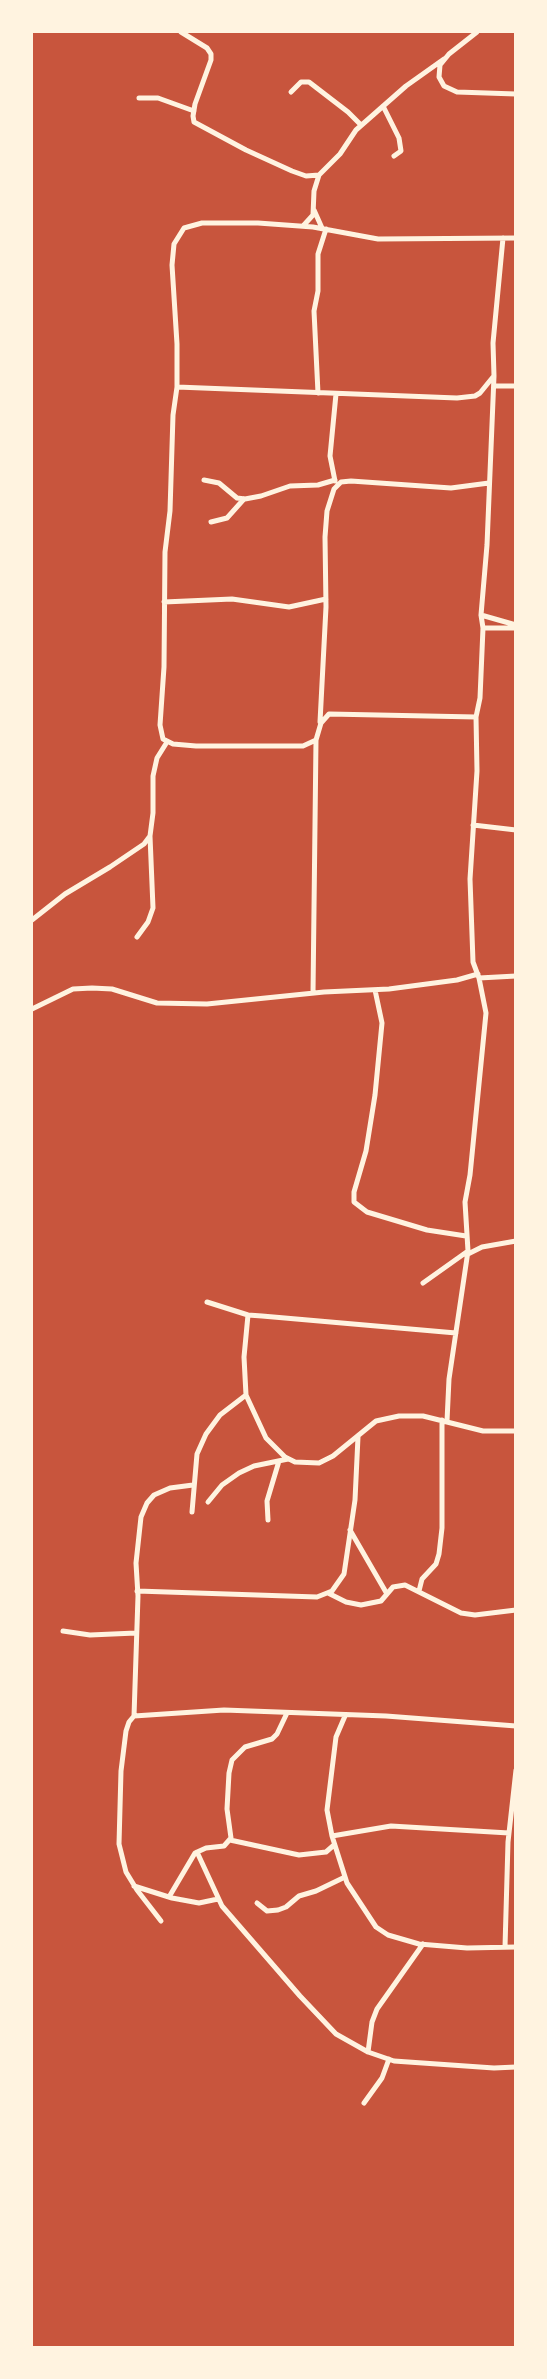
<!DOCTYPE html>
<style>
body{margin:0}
#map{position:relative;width:547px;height:2379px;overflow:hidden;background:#c8553d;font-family:Lato,sans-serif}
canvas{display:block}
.frame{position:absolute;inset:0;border:33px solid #fff3e0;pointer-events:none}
</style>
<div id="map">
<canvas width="547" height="2379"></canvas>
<div class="frame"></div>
</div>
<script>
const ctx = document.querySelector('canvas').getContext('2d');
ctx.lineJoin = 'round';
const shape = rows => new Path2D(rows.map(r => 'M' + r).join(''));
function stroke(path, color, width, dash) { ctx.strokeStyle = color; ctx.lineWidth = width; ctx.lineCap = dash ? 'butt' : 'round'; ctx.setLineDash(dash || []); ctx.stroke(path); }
stroke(shape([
 [181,32,207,48,211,54,211,60,195,104,193,116,194,122,246,150,292,171,306,176,319,175],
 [477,32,449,54,440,65,439,77,444,86,457,92,516,94],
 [291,92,301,82,309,82,348,112,361,125],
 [139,98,158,98,194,111],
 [383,106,399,138,401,151,394,156],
 [314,210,322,228],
 [303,226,313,215,314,191,319,175,340,154,356,130,406,86,444,59],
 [503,238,493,343,494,376,487,545,481,615,483,628,480,698,476,717,477,771,470,879,473,962,479,978,516,976],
 [494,386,516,386],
 [177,387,457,398,475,396,480,393,493,377],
 [318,393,314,311,318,291,318,254,326,229],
 [204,480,219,483,237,498,245,499,261,496,290,486,318,485,335,480],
 [335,481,330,456,336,394],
 [211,522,227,518,244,499],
 [164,602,232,599,289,607,326,599],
 [481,615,516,625],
 [483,628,516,628],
 [476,717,329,714,321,723,316,740,303,746,196,746,173,744,163,739,160,725,164,667,165,552,170,511,173,415,177,387,177,344,172,265,174,244,184,228,202,223,258,223,313,227,378,239,516,238],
 [320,722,326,607,325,537,327,511,334,489,341,482,351,481,451,488,489,483],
 [473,825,516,830],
 [32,920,65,894,110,867,144,844,150,836,153,813,153,776,157,758,167,742],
 [137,937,148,922,153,908,150,836],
 [375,990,382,1023,375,1095,366,1151,354,1192,354,1202,367,1212,427,1230,466,1236],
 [313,993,316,740],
 [32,1009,73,989,92,988,112,989,157,1003,207,1004,324,992,389,989,457,980,478,974],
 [466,1255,482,1247,516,1241],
 [423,1283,468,1251],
 [207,1302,248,1315,262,1316,456,1333],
 [248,1315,244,1357,246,1395,266,1438,285,1457,295,1462,319,1463,333,1456,376,1421,399,1416,423,1416,483,1431,516,1431],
 [447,1421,449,1379,468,1251,465,1202,470,1175,486,1013,479,978],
 [208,1502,222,1485,239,1473,254,1466,288,1459],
 [192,1512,197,1454,206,1434,220,1415,246,1395],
 [268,1520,267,1501,279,1461],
 [350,1530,387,1594],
 [137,1591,317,1597,332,1591,344,1574,355,1500,358,1437],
 [419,1591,422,1579,436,1564,439,1554,442,1528,442,1420],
 [328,1593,346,1602,361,1605,381,1601,393,1587,405,1585,461,1613,475,1615,516,1610],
 [63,1631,90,1635,136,1633],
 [134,1716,138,1596,136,1563,141,1517,147,1503,154,1495,170,1488,193,1485],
 [345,1716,336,1737,327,1810,332,1836,347,1883,376,1927,388,1935,419,1944,467,1948,516,1947],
 [332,1836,391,1826,509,1833],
 [230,1840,299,1855,326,1852,334,1845],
 [197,1852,222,1906,300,1996,336,2034,368,2052,394,2061,494,2068,516,2067],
 [134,1886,172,1898,199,1903,218,1899],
 [169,1897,195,1853,206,1848,224,1846,231,1838,227,1809,229,1773,232,1760,245,1747,272,1739,277,1734,287,1713],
 [257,1903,267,1911,278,1910,286,1907,299,1896,316,1891,345,1877],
 [161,1921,137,1890,126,1872,119,1844,121,1771,126,1731,129,1722,134,1716,224,1710,386,1716,516,1726],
 [505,1947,508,1842,516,1770],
 [368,2052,372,2022,377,2009,423,1944],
 [364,2103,382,2078,389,2059]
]), '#fff3e0', 5);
</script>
